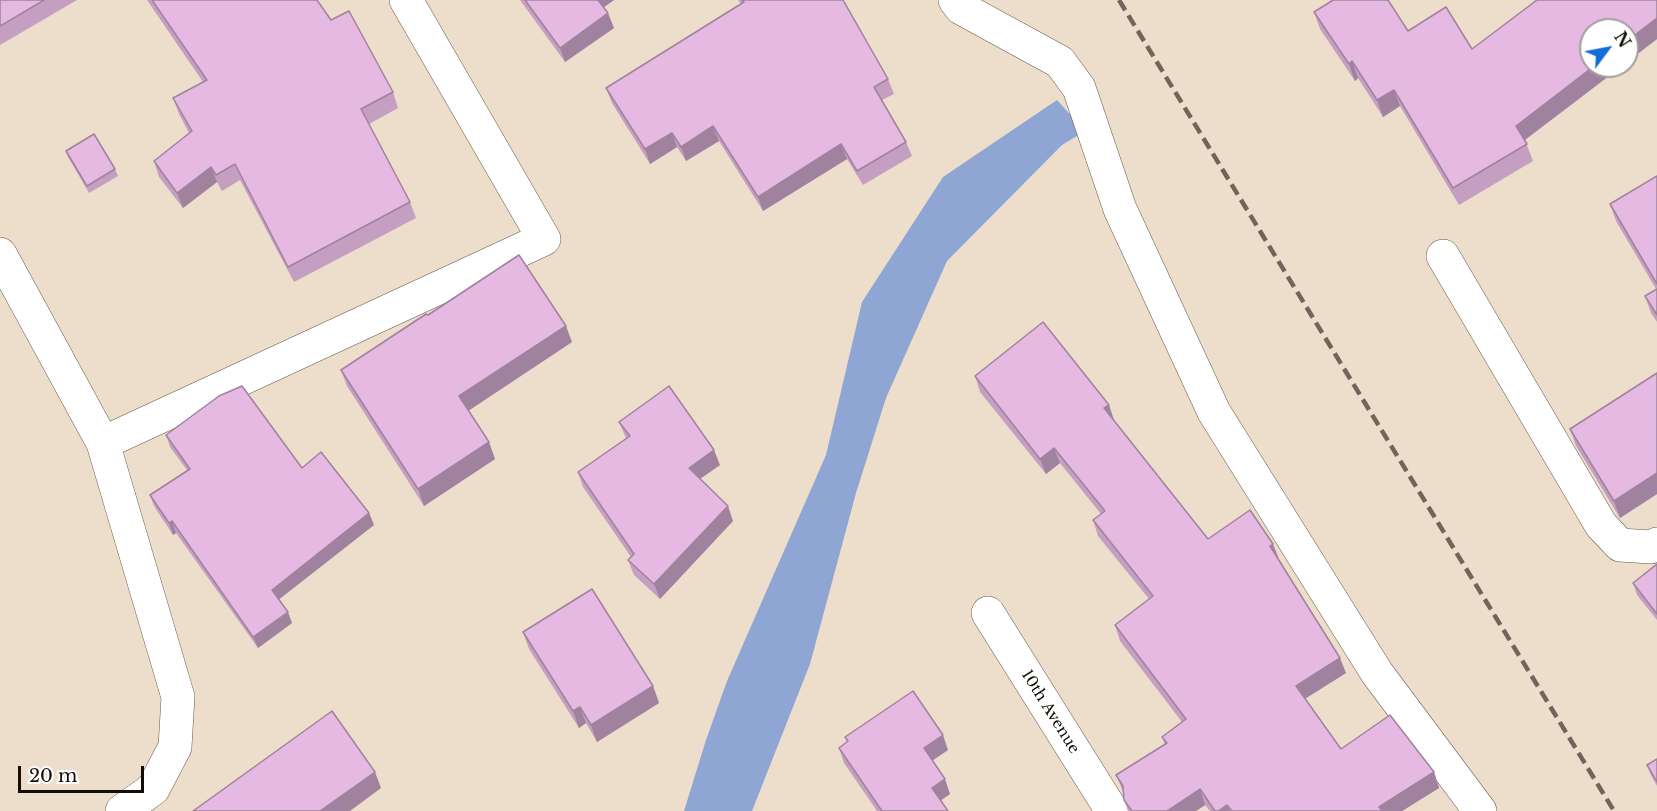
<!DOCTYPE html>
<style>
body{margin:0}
#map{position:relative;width:1657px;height:811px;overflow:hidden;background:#ecdeca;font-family:"Libre Baskerville",serif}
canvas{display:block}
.north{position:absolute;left:1579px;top:18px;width:60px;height:60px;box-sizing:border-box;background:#fff;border:2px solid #a09f9c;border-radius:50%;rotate:58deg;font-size:16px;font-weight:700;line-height:24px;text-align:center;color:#120e07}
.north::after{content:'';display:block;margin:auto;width:21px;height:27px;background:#136dd7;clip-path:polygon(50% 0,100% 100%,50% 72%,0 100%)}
.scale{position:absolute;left:18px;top:766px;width:126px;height:27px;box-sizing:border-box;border:3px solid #120e07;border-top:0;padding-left:8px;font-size:18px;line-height:21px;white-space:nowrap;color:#120e07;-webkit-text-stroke:4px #fff;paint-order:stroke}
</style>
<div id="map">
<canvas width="1657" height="811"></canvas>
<div class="north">N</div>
<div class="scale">20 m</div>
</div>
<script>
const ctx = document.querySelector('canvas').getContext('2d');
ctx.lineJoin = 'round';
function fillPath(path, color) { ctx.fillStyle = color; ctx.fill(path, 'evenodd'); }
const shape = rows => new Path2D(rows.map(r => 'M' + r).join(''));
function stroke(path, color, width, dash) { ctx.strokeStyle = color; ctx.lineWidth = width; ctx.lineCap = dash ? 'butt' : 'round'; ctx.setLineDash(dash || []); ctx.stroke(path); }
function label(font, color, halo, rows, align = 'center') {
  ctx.font = font + ' "Libre Baskerville",serif'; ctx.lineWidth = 4.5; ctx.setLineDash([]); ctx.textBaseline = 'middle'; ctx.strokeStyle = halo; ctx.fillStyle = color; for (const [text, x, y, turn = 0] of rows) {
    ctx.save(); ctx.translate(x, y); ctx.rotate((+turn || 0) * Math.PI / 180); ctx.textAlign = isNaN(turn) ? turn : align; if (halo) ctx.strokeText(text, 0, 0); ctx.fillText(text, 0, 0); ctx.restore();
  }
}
fillPath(shape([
 [1057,100,1085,131,1062,145,947,261,886,398,856,493,810,664,752,811,684,811,706,740,727,681,826,455,862,302,943,177]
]), '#8fa6d5');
const minor = shape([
 [955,0,961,8,1060,62,1079,88,1120,209,1214,412,1377,673,1480,811],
 [0,254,103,443,178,697,175,747,153,789,122,811],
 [1443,256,1601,525,1620,545,1651,547,1657,544],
 [103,443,544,239,406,0],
 [988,613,1112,811]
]);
stroke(minor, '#665a48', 34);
stroke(minor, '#fff', 33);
stroke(shape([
 [1119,0,1614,811]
]), '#6e665a', 4.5, [12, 6]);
fillPath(shape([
 [0,0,77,0,0,45],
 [147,0,317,0,331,20,393,92,398,108,369,124,410,202,416,218,294,282,240,180,222,191,217,182,183,208,159,177,154,161,189,133,179,114,173,98,203,82],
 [520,0,614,0,604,7,614,28,565,62],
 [738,0,843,0,888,79,894,94,882,100,906,142,912,156,863,185,847,159,763,211,719,141,686,161,677,147,650,164,612,103,606,88,741,4],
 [1657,0,1657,39,1627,62,1627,30,1591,66,1622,66,1525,140,1533,161,1459,205,1400,106,1383,117,1358,78,1355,81,1320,29,1314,12,1408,31,1472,49],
 [66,151,115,169,118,176,89,193,68,157],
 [1657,176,1657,322,1651,313,1645,296,1656,289,1616,221,1610,204],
 [428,315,572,342,468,411,495,459,424,506,347,386,341,370],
 [1657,373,1657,494,1620,518,1576,446,1570,429],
 [975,376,1109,405,1114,421,1208,539,1279,559,1346,673,1305,699,1341,749,1434,772,1439,788,1402,811,1210,811,1205,805,1196,811,1128,811,1124,800,1124,794,1116,775,1165,745,1162,737,1182,722,1120,641,1115,625,1149,599,1098,536,1093,520,1101,514,1060,463,1046,474,980,392],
 [619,422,720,465,700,479,733,521,660,599,634,575,628,560,631,557,583,487,578,472,626,438],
 [166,435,302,468,369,513,374,525,279,599,292,623,258,648,176,533,173,535,154,506,150,495,187,470,170,447],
 [1657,564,1657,620,1637,595,1633,583],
 [523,632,653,686,659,703,597,742,586,723,579,728,529,649],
 [845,737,948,750,932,760,950,794,941,800,948,811,877,811,844,763,839,748,847,742],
 [1657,759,1657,786,1651,775,1647,765]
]), '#c59fc2');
fillPath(shape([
 [597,0,614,0,600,10],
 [608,13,614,28,565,62,560,48],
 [1657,18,1657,39,1627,62,1627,41],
 [1352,61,1358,78,1355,81,1349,64],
 [1594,66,1622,66,1522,142,1516,126],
 [1394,90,1400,106,1383,117,1377,100],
 [713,126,719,141,686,161,681,147],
 [672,133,677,147,650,164,645,149],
 [841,144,847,159,763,211,758,197],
 [211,167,217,182,183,208,177,193],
 [566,326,572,342,465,413,459,396],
 [1109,405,1114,420,1110,424,1104,408],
 [489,442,495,459,424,506,418,489],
 [1054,448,1060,463,1046,474,1040,459],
 [714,450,720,465,694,483,689,468],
 [1657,473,1657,494,1620,518,1614,501],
 [728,506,733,521,660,599,654,584],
 [369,513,374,525,277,601,272,590],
 [172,521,176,533,173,535,169,523],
 [1273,544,1279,559,1270,546],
 [288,612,292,623,258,648,253,637],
 [1340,658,1346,673,1301,701,1296,686],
 [653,686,659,703,597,742,591,725],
 [580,707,586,723,579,728,573,711],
 [943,735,948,750,929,763,924,748],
 [375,772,381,788,350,811,320,811],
 [1434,772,1439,788,1402,811,1380,811,1379,807],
 [945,779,950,794,937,803,932,788],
 [1200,789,1205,805,1196,811,1167,811],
 [1227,805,1230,811,1218,811]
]), '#a0829e');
const building = shape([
 [0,0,44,0,0,26,0,0],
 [152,0,317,0,331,20,349,11,393,92,361,109,410,202,288,267,235,164,216,175,211,167,177,193,154,161,192,131,173,98,207,80,152,0],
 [525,0,598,0,608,13,560,48,525,0],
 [742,0,843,0,888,79,874,87,906,142,857,171,841,144,758,197,713,126,681,147,672,133,645,149,606,88,744,2,742,0],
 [1333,0,1388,0,1408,31,1446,7,1472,49,1537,0,1657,0,1657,18,1627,41,1627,30,1591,30,1591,66,1594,66,1516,126,1527,144,1453,188,1394,90,1377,100,1352,61,1349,64,1314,12,1333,0],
 [94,134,115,169,87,186,66,151,94,134],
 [1657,176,1657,284,1610,204,1657,176],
 [519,255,566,326,459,396,489,442,418,489,341,370,426,314,428,315,519,255],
 [1657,289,1657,315,1645,296,1657,289],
 [1043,322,1109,405,1104,408,1208,539,1250,510,1273,544,1270,546,1340,658,1296,686,1341,749,1390,715,1434,772,1379,807,1382,811,1232,811,1227,805,1218,811,1215,811,1200,789,1167,811,1132,811,1124,800,1123,786,1116,775,1167,743,1162,737,1186,719,1115,625,1153,596,1093,520,1105,511,1054,448,1040,459,975,376,1043,322],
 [1657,373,1657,473,1614,501,1570,429,1657,373],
 [242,386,302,468,321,452,369,513,272,590,288,612,253,637,172,521,169,523,150,495,190,469,166,435,219,396,242,386],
 [669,386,714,450,689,468,728,506,654,584,628,560,634,554,578,472,630,436,619,422,669,386],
 [1657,564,1657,614,1633,583,1657,564],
 [592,589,653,686,591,725,580,707,573,711,523,632,592,589],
 [913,691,943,735,924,748,945,779,932,788,948,811,882,811,839,748,848,741,845,737,913,691],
 [332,711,375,772,320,811,193,811,332,711],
 [1657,759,1657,782,1647,765,1657,759]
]);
fillPath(building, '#e5b9e2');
stroke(building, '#a0829e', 1.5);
label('15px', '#120e07', '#fff', [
 ["10th Avenue",1050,712,58]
]);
</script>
